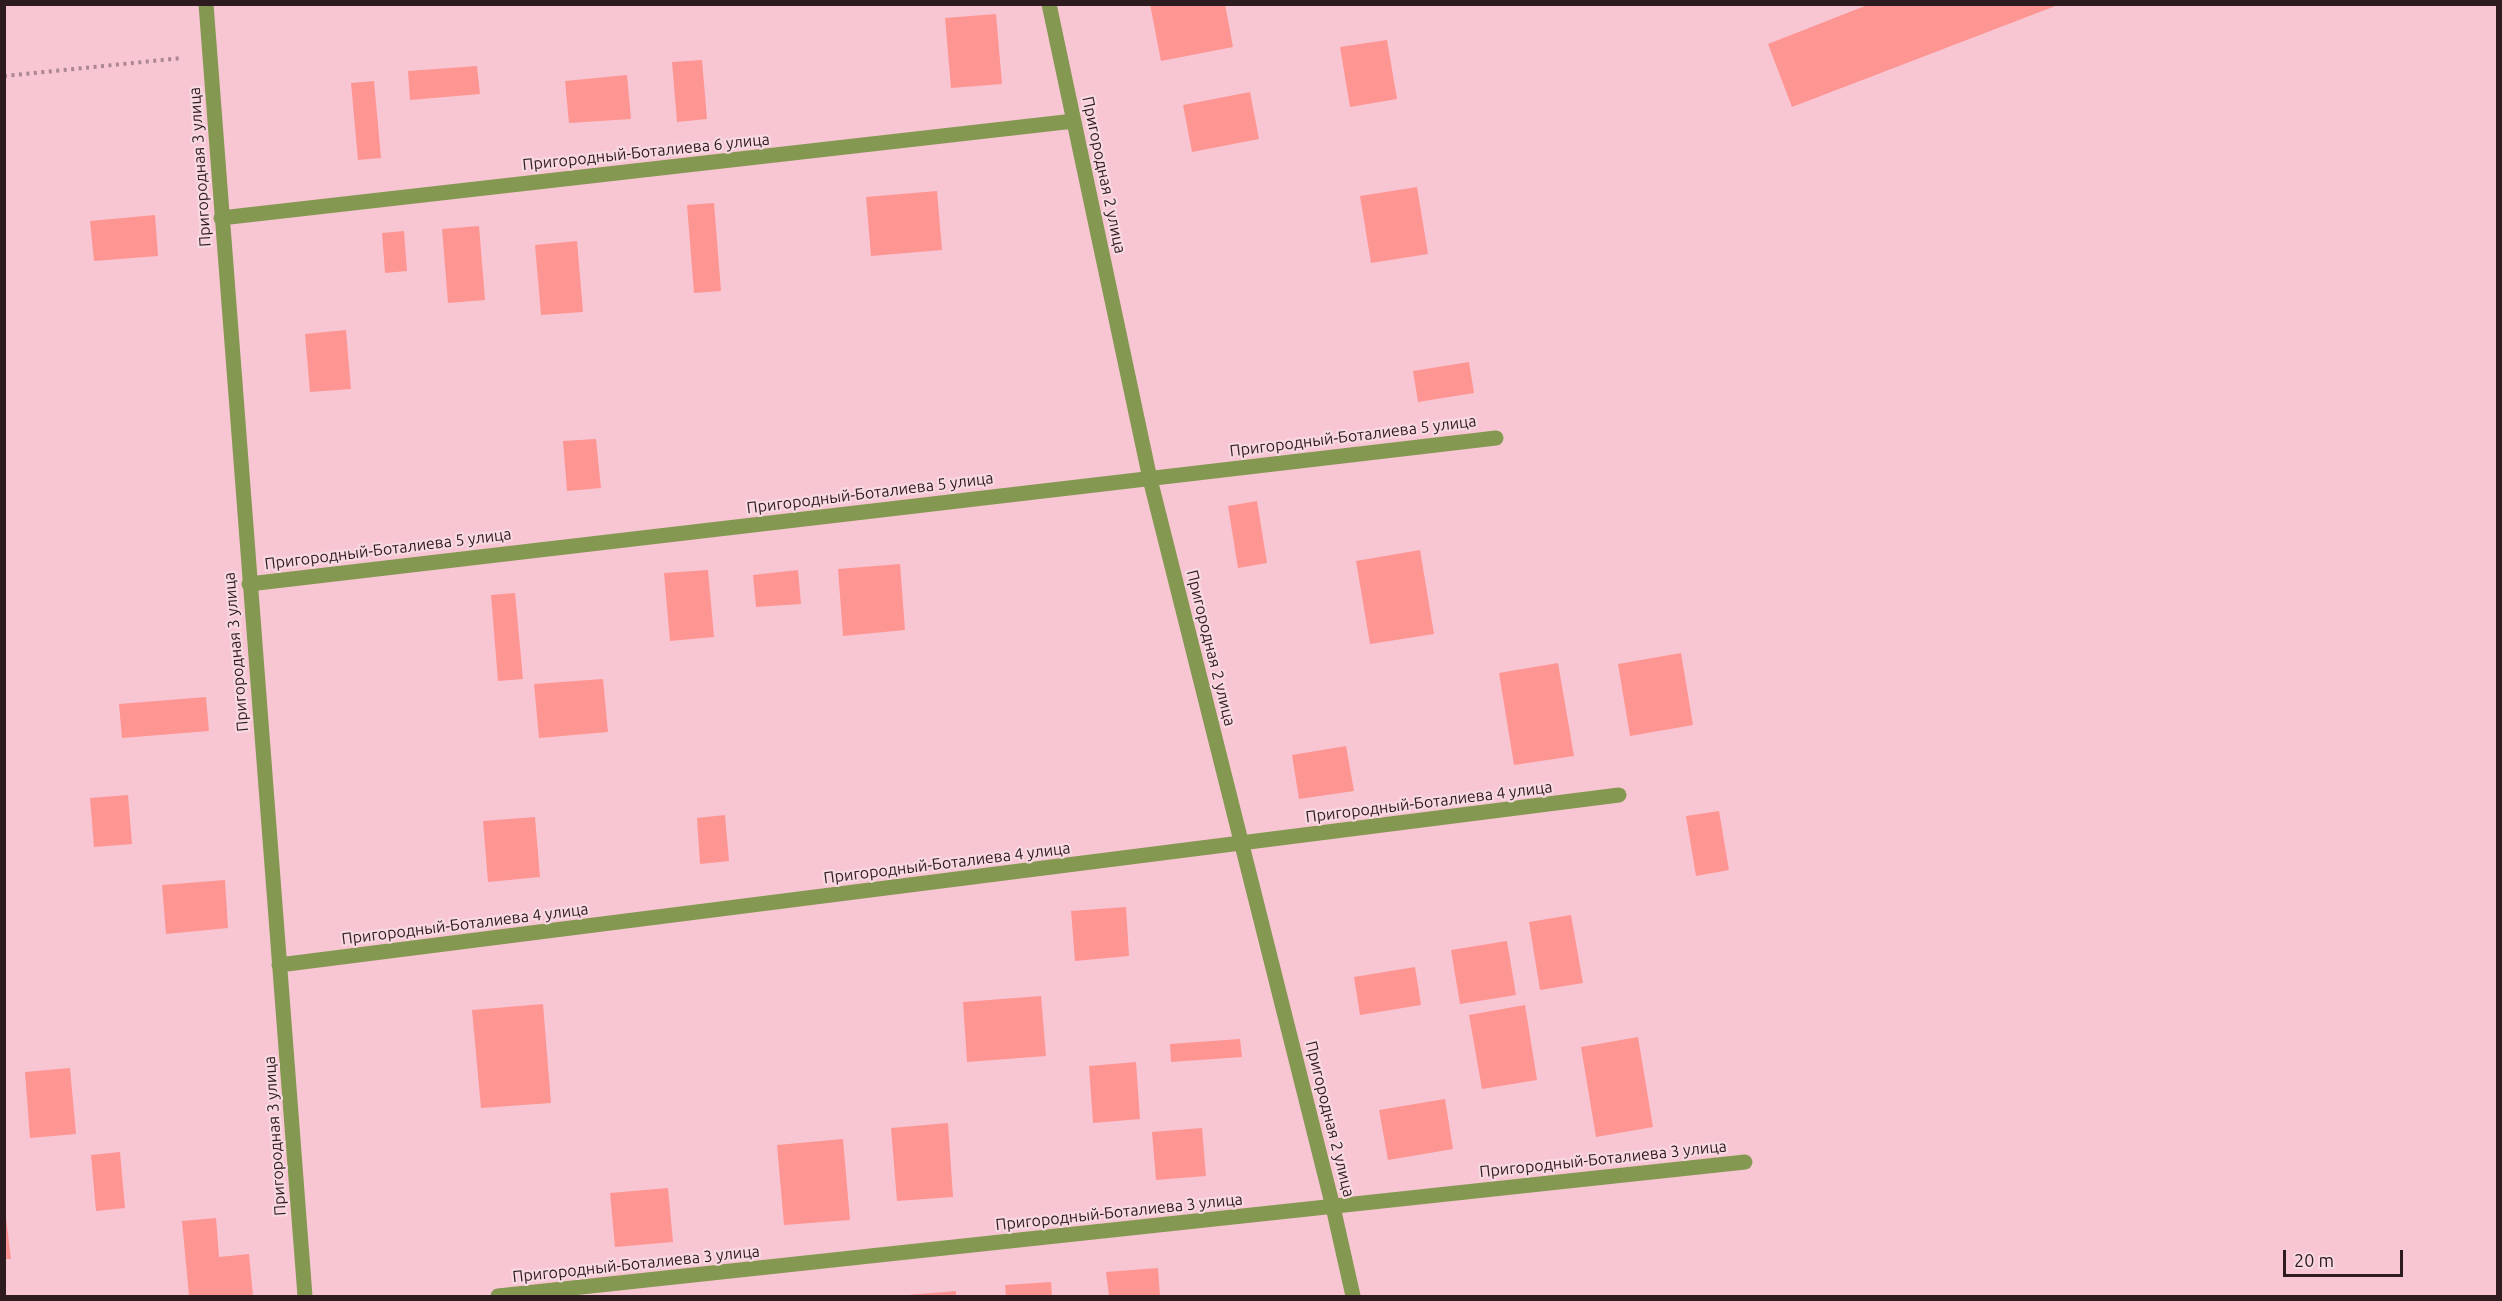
<!DOCTYPE html>
<meta charset="utf-8">
<style>
body{margin:0}
#map{position:relative;width:2502px;height:1301px;overflow:hidden;background:#f8c6d3;font-family:Ubuntu,sans-serif}
canvas{display:block}
.frame{position:absolute;inset:0;border:6px solid #2d1b20;pointer-events:none}
.scale{position:absolute;left:2283px;top:1250px;width:120px;height:27px;box-sizing:border-box;border:3px solid #2d1b20;border-top:0;padding-left:8px;font-size:18px;line-height:21px;white-space:nowrap;color:#2d1b20;-webkit-text-stroke:4px #f8d9e1;paint-order:stroke}
</style>
<div id="map">
<canvas width="2502" height="1301"></canvas>
<div class="frame"></div>
<div class="scale">20 m</div>
</div>
<script>
const ctx = document.querySelector('canvas').getContext('2d');
ctx.lineJoin = 'round';
function fillPath(path, color) { ctx.fillStyle = color; ctx.fill(path, 'evenodd'); }
const shape = rows => new Path2D(rows.map(r => 'M' + r).join(''));
function stroke(path, color, width, dash) { ctx.strokeStyle = color; ctx.lineWidth = width; ctx.lineCap = dash ? 'butt' : 'round'; ctx.setLineDash(dash || []); ctx.stroke(path); }
function label(font, color, halo, rows, align = 'center') {
  ctx.font = font + ' Ubuntu,sans-serif'; ctx.lineWidth = 4.5; ctx.setLineDash([]); ctx.textBaseline = 'middle'; ctx.strokeStyle = halo; ctx.fillStyle = color; for (const [text, x, y, turn = 0] of rows) {
    ctx.save(); ctx.translate(x, y); ctx.rotate((+turn || 0) * Math.PI / 180); ctx.textAlign = isNaN(turn) ? turn : align; if (halo) ctx.strokeText(text, 0, 0); ctx.fillText(text, 0, 0); ctx.restore();
  }
}
fillPath(shape([
 [1150,4,1225,4,1233,47,1161,61],
 [1870,4,2058,4,2058,5,1792,107,1768,44],
 [996,14,1002,84,951,88,945,18],
 [1387,40,1397,99,1350,107,1340,47],
 [702,60,707,119,677,122,672,62],
 [477,66,480,94,410,100,408,71],
 [627,75,631,119,569,123,565,81],
 [374,81,381,158,358,160,351,83],
 [1250,92,1259,139,1192,152,1183,105],
 [1417,187,1428,254,1371,263,1360,196],
 [937,191,942,250,871,256,866,197],
 [714,203,721,291,694,293,687,205],
 [155,215,158,256,94,261,90,221],
 [479,226,485,300,448,303,442,229],
 [404,231,407,271,385,273,382,233],
 [577,241,583,312,541,315,535,245],
 [346,330,351,389,310,392,305,334],
 [1469,362,1474,393,1418,402,1413,371],
 [596,439,601,488,567,491,563,441],
 [1257,501,1267,563,1238,568,1228,506],
 [1420,550,1434,634,1370,644,1356,561],
 [900,564,905,630,843,636,838,569],
 [708,570,714,637,670,641,664,573],
 [798,570,801,604,756,607,753,575],
 [515,593,523,679,498,681,491,595],
 [1681,653,1693,725,1630,736,1618,664],
 [1558,663,1574,756,1514,765,1499,673],
 [603,679,608,732,539,738,534,684],
 [206,697,209,731,122,738,119,704],
 [1346,746,1354,791,1299,799,1292,755],
 [128,795,132,844,94,847,90,798],
 [1719,811,1729,870,1696,876,1686,816],
 [725,815,729,861,700,864,697,818],
 [535,817,540,877,488,882,483,821],
 [225,880,228,928,166,934,162,885],
 [1126,907,1129,956,1075,961,1071,911],
 [1571,915,1583,983,1540,990,1529,922],
 [1507,941,1516,995,1460,1004,1451,950],
 [1415,967,1421,1005,1360,1015,1354,977],
 [1041,996,1046,1056,967,1062,963,1002],
 [543,1004,551,1103,481,1108,472,1010],
 [1525,1005,1537,1080,1482,1089,1469,1015],
 [1638,1037,1653,1127,1596,1137,1581,1047],
 [1240,1039,1242,1057,1171,1062,1170,1044],
 [1136,1062,1140,1119,1093,1123,1089,1066],
 [70,1068,76,1134,30,1138,25,1072],
 [1445,1099,1453,1149,1388,1160,1379,1110],
 [948,1123,953,1197,897,1201,891,1128],
 [1202,1128,1206,1176,1156,1180,1152,1132],
 [843,1139,850,1220,784,1225,777,1145],
 [120,1152,125,1208,96,1211,91,1155],
 [668,1188,673,1242,615,1247,610,1193],
 [4,1202,11,1259,4,1259],
 [216,1218,219,1257,249,1254,253,1296,189,1296,182,1221],
 [1158,1268,1160,1296,1109,1296,1106,1272],
 [1051,1282,1052,1296,1006,1296,1005,1285],
 [956,1291,956,1296,908,1296,908,1295]
]), '#fd9593');
stroke(shape([
 [4,76,182,58]
]), '#ac8690', 4, [3, 4.5]);
stroke(shape([
 [206,4,305,1296],
 [1049,4,1150,479,1333,1207,1353,1296],
 [221,218,1074,121],
 [249,584,1496,438],
 [279,965,1619,795],
 [498,1296,1745,1162]
]), '#859852', 15);
label('16px', '#2d1b20', '#f8d9e1', [
 ["Пригородный-Боталиева 6 улица",646,152,-6],
 ["Пригородная 3 улица",200,167,-94],
 ["Пригородная 2 улица",1104,175,78],
 ["Пригородный-Боталиева 5 улица",1353,436,-7],
 ["Пригородный-Боталиева 5 улица",870,493,-7],
 ["Пригородный-Боталиева 5 улица",388,549,-7],
 ["Пригородная 2 улица",1211,648,76],
 ["Пригородная 3 улица",236,652,-95],
 ["Пригородный-Боталиева 4 улица",1429,802,-7],
 ["Пригородный-Боталиева 4 улица",947,863,-7],
 ["Пригородный-Боталиева 4 улица",465,924,-7],
 ["Пригородная 2 улица",1330,1119,76],
 ["Пригородная 3 улица",275,1136,-94],
 ["Пригородный-Боталиева 3 улица",1603,1159,-6],
 ["Пригородный-Боталиева 3 улица",1119,1212,-6],
 ["Пригородный-Боталиева 3 улица",636,1264,-6]
]);
</script>
